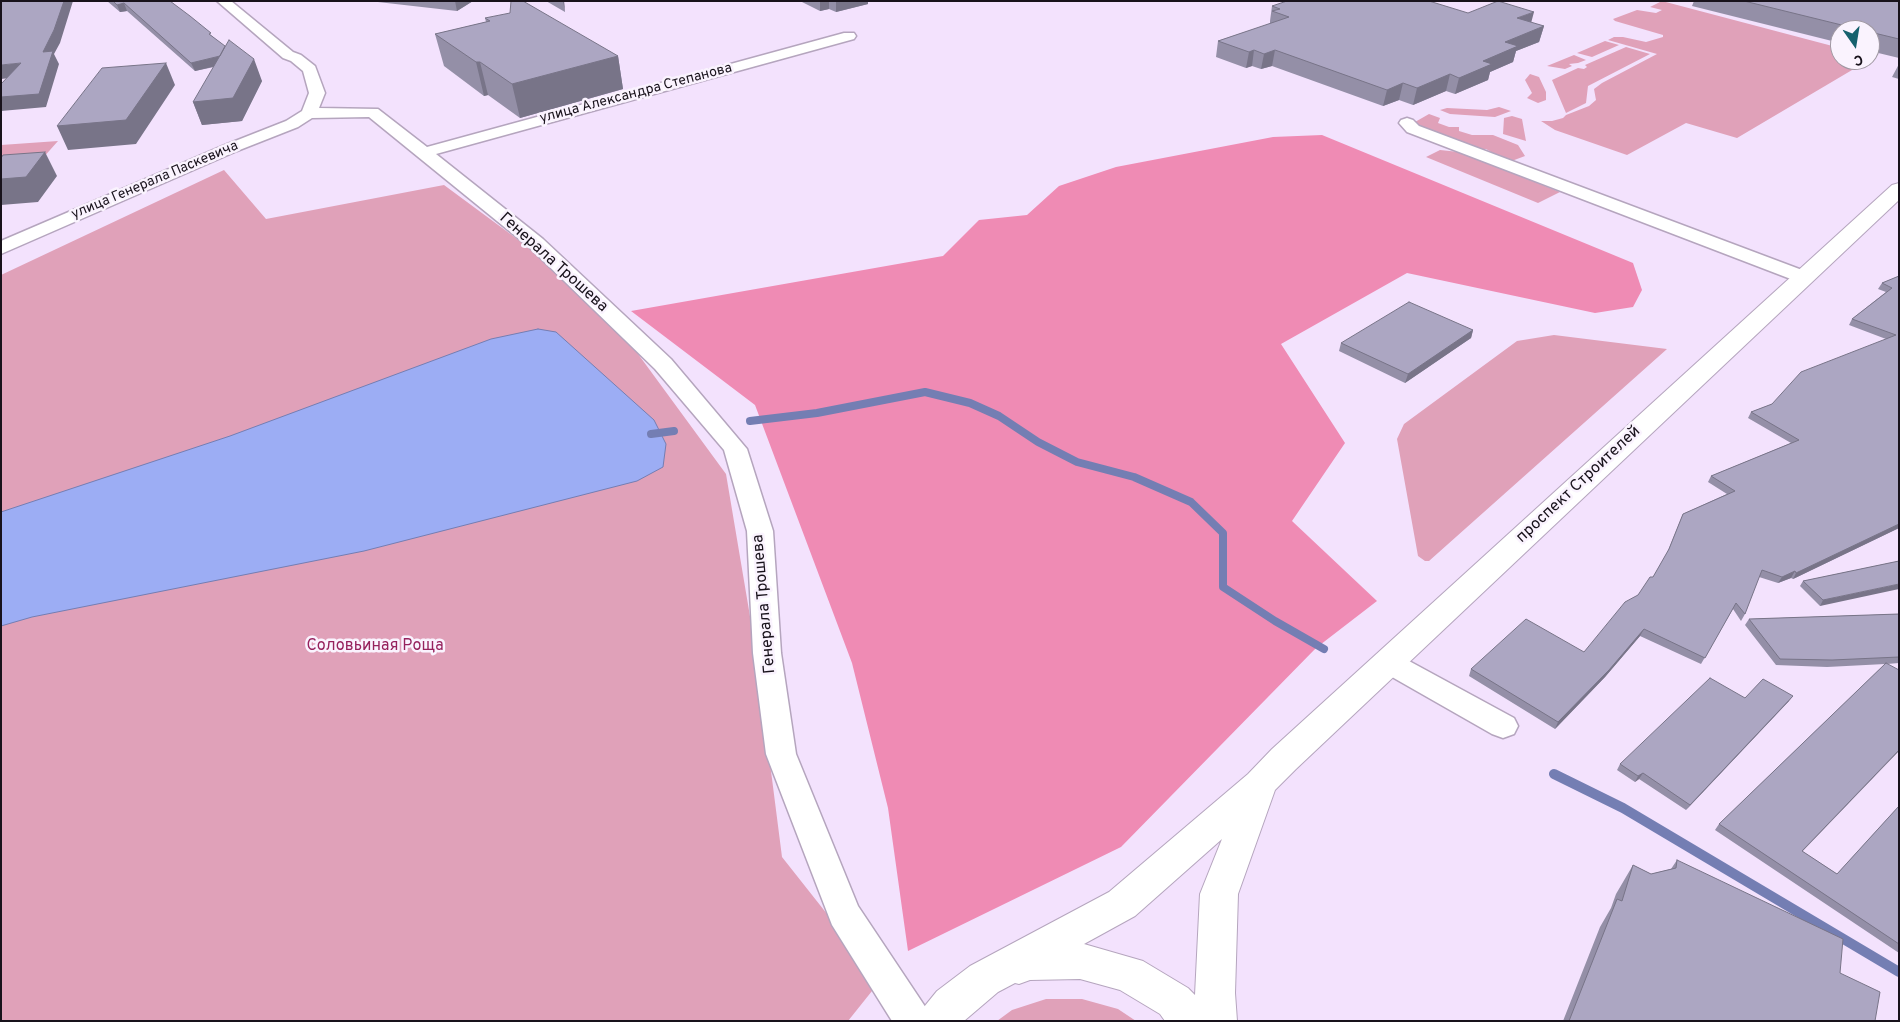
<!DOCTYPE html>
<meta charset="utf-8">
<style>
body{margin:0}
#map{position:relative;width:1900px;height:1022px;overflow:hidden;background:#f3e2fd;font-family:Overpass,sans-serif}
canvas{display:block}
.frame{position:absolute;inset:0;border:2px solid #18121b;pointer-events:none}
.north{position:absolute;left:1830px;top:20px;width:50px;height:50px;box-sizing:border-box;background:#faf3fe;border:1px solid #a099a3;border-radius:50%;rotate:167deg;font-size:14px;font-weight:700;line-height:20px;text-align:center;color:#18121b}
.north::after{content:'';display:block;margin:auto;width:18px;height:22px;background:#16616e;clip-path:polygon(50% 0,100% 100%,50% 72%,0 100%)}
</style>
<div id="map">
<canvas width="1900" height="1022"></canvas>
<div class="frame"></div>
<div class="north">С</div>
</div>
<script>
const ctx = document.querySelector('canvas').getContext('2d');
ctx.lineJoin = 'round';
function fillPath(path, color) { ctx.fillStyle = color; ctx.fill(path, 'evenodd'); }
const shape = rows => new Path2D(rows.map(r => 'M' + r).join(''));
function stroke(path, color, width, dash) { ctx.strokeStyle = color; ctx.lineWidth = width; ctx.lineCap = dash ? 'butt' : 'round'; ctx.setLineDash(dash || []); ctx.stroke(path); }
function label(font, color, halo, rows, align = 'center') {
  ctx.font = font + ' Overpass,sans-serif'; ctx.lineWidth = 5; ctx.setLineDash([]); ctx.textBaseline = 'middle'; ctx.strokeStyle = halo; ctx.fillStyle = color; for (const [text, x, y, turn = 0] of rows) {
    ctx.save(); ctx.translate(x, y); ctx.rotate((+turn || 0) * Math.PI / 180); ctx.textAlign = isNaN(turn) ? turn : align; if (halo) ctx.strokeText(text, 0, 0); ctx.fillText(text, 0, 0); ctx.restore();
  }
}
fillPath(shape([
 [1662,1,1840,48,1840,60,1869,60,1737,138,1686,123,1627,155,1555,130,1541,121,1552,121,1563,118,1566,115,1589,106,1596,100,1594,89,1602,83,1657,54,1608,40,1614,37,1623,37,1646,42,1663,37,1663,35,1615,21,1613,19,1637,10,1656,13,1662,10,1650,7],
 [1605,41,1619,45,1592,57,1577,53],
 [1626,47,1650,54,1588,86,1586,103,1566,113,1552,80,1578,68,1584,69,1587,67,1585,65],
 [1574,55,1586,60,1578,63,1569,64,1572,66,1565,69,1547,66],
 [1530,74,1539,77,1546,92,1546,100,1538,103,1527,98,1532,93,1525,80],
 [1499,107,1511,111,1495,117,1450,114,1440,110,1447,108,1487,110],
 [1429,114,1440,118,1438,123,1449,127,1459,127,1459,131,1472,135,1493,135,1518,145,1525,156,1509,162,1494,156,1493,153,1486,149,1476,150,1461,143,1460,141,1445,139,1416,127,1415,122],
 [1512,116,1522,119,1526,141,1503,134,1504,118],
 [58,141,42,159,1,174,1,145],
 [1440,150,1459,152,1560,192,1538,203,1426,157],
 [224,170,266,219,444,185,597,298,726,474,755,646,782,857,880,981,848,1021,1,1021,1,275],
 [1554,335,1667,349,1429,561,1425,561,1418,556,1397,439,1404,424,1517,341],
 [1046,999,1082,999,1118,1009,1136,1021,997,1021,1012,1010]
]), '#e0a1b9');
fillPath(shape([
 [1322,135,1633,263,1642,290,1633,307,1595,313,1407,273,1281,344,1345,443,1292,521,1377,601,1316,648,1121,847,908,951,888,808,852,663,755,405,631,311,943,256,979,220,1027,215,1059,186,1116,167,1273,137]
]), '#ef8bb4');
const water = shape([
 [538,329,556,332,654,420,666,444,663,467,637,481,364,551,32,617,1,626,1,512,230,436,491,339,538,329]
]);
fillPath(water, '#9cadf4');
stroke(water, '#747eb3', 1);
stroke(shape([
 [750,421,817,413,925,392,970,403,999,416,1038,442,1077,462,1134,477,1191,502,1223,533,1223,587,1275,621,1324,649],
 [651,434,674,431]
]), '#747eb3', 8);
stroke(shape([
 [1554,774,1623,808,1899,972]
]), '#747eb3', 10);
const minor = shape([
 [217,1,231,1,293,52,301,55,315,66,325,93,319,108,378,109,427,147,844,33,854,33,856,36,854,39,436,154,543,239,671,359,747,449,773,531,781,653,796,754,858,906,926,1008,931,1021,892,1021,832,925,766,754,753,653,747,531,724,450,655,369,529,247,369,117,312,118,298,127,237,151,1,254,1,241,225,145,286,121,302,111,309,93,303,71,291,61,283,58,217,1],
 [1407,118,1413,120,1419,126,1810,273,1813,277,1810,281,1803,283,1796,281,1407,132,1399,123,1401,120,1407,118],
 [1388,651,1398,655,1514,718,1518,726,1514,734,1503,738,1492,734,1378,669,1374,662,1378,655,1388,651]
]);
const secondary = shape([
 [1899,183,1899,200,1296,769,1275,790,1238,894,1235,993,1237,1021,1165,1021,1160,1014,1120,990,1080,979,1030,980,1019,984,1015,983,998,992,964,1021,918,1021,924,1007,937,991,970,966,1109,892,1248,774,1272,749,1892,185,1899,183],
 [1222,839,1200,894,1195,995,1188,988,1143,961,1084,944,1135,916,1222,839]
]);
stroke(minor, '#b5a5be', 3);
stroke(secondary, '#b5a5be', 2);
fillPath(minor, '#fff');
fillPath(secondary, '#fff');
fillPath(shape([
 [107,1,170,1,212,36,262,81,242,121,202,125,193,102,214,67,195,71,127,11,120,12],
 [369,1,473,1,457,11],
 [546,1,564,1,565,12],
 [800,1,868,1,868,4,836,12,829,9,820,11],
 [1694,1,1899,1,1899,58,1870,51,1870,30,1840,30,1840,43,1692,6],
 [1272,6,1468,13,1531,23,1544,26,1539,42,1516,51,1513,62,1490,72,1488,80,1455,94,1446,91,1413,105,1399,100,1383,106,1272,66,1261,69,1252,66,1246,68,1216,57,1218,41,1270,24,1270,21],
 [485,18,618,56,623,89,520,118,488,95,484,96,444,66,435,34,486,22],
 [1899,64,1899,79,1892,77],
 [1899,276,1899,528,1793,579,1791,578,1778,583,1759,577,1745,614,1741,621,1733,609,1701,664,1640,636,1605,677,1555,729,1469,676,1471,669,1584,652,1638,595,1653,577,1667,553,1683,514,1727,494,1708,482,1711,476,1791,443,1748,418,1751,412,1772,404,1886,339,1849,325,1852,319,1886,292,1878,289,1882,283],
 [1473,330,1471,338,1405,383,1339,351,1341,343],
 [1899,561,1820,606,1800,586,1803,581],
 [1899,614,1899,663,1887,664,1802,851,1837,874,1899,806,1899,953,1715,830,1719,824,1885,664,1827,667,1776,665,1745,625,1749,619],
 [1745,698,1789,701,1686,810,1639,779,1635,782,1617,770,1620,764],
 [1677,860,1840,973,1875,1021,1563,1021,1600,927,1611,908,1616,894,1633,865,1651,874,1671,869]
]), '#948fa7');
fillPath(shape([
 [64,1,73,1,60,43,54,54,59,64,46,107,1,111,1,97],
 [455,1,473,1,457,11],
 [563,1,564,1,565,12],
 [820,1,829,1,829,9,820,11],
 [836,1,868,1,868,4,836,12],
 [124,3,127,11,120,12,117,5],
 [1534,12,1530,27,1517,18],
 [1544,26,1539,42,1516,51,1513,62,1490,72,1488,80,1455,94,1459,78,1483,61,1505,42],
 [1254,50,1252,66,1246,68,1249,52],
 [1275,50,1272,66,1261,69,1264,54],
 [234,53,237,61,195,71,191,63],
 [618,56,623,89,520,118,512,84],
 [254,59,262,81,242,121,202,125,193,102],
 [476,62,480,62,488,95,484,96],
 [21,63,27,76,1,79,1,65],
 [166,63,175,85,136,144,68,150,57,126],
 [1450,74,1446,91,1413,105,1417,88],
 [1403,83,1399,100,1383,106,1387,90],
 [45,152,57,176,38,202,1,205,1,179],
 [1473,330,1471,338,1405,383,1408,374],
 [1899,524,1899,528,1793,579,1796,573],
 [1795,571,1791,578,1778,583,1782,577],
 [1899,584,1899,589,1820,606,1823,600],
 [1644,629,1640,636,1605,677,1555,729,1558,722],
 [1793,696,1789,701,1686,810,1690,805],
 [1899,750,1899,751,1797,857,1802,851],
 [1643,773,1639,779,1635,782,1638,776]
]), '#787488');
const building = shape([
 [1,1,64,1,54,30,43,52,53,51,39,94,1,97,1,84,21,63,1,65,1,1],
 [113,1,170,1,190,16,211,33,209,34,225,46,220,56,191,63,124,3,117,5,113,1],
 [511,1,523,1,618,56,512,84,480,62,476,62,435,34,490,21,485,18,510,13,511,1],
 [1287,1,1429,1,1468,13,1498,1,1534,12,1517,18,1544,26,1505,42,1518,46,1483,61,1492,64,1459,78,1450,74,1417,88,1403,83,1387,90,1275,50,1264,54,1254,50,1249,52,1218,41,1289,17,1272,11,1280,9,1272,6,1287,1],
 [1744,1,1899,1,1899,39,1870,32,1870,30,1862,30,1744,1],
 [229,40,254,59,233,98,193,102,229,40],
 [166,63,126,120,57,126,102,68,166,63],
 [45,152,26,177,1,179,1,158,3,155,45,152],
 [1899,276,1899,524,1796,573,1795,571,1782,577,1762,570,1745,614,1736,603,1705,658,1644,629,1609,670,1558,722,1471,669,1526,619,1584,652,1625,602,1638,595,1650,577,1653,577,1669,549,1683,514,1735,491,1711,476,1799,440,1751,412,1772,404,1801,372,1896,335,1852,319,1892,288,1882,283,1899,276],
 [1409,302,1473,330,1408,374,1341,343,1409,302],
 [1899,561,1899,584,1823,600,1803,581,1899,561],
 [1899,614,1899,657,1832,660,1780,659,1749,619,1899,614],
 [1886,663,1899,670,1899,750,1802,851,1837,874,1899,806,1899,944,1719,824,1886,663],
 [1710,678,1745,698,1763,679,1793,696,1690,805,1643,773,1638,776,1620,764,1710,678],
 [1677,860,1843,939,1840,973,1880,992,1875,1021,1569,1021,1617,899,1622,901,1633,865,1651,874,1676,868,1677,860]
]);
fillPath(building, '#aca6c2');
stroke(building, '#787488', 1);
label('14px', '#18121b', '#faf3fe', [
 ["улица Александра Степанова",636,94,-15],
 ["улица Генерала Паскевича",155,181,-23]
]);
label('16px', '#18121b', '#faf3fe', [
 ["Генерала Трошева",553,263,42],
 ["проспект Строителей",1579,485,-43],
 ["Генерала Трошева",765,604,-95]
]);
label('16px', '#96225d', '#faf3fe', [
 ["Соловьиная Роща",375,647]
]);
</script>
